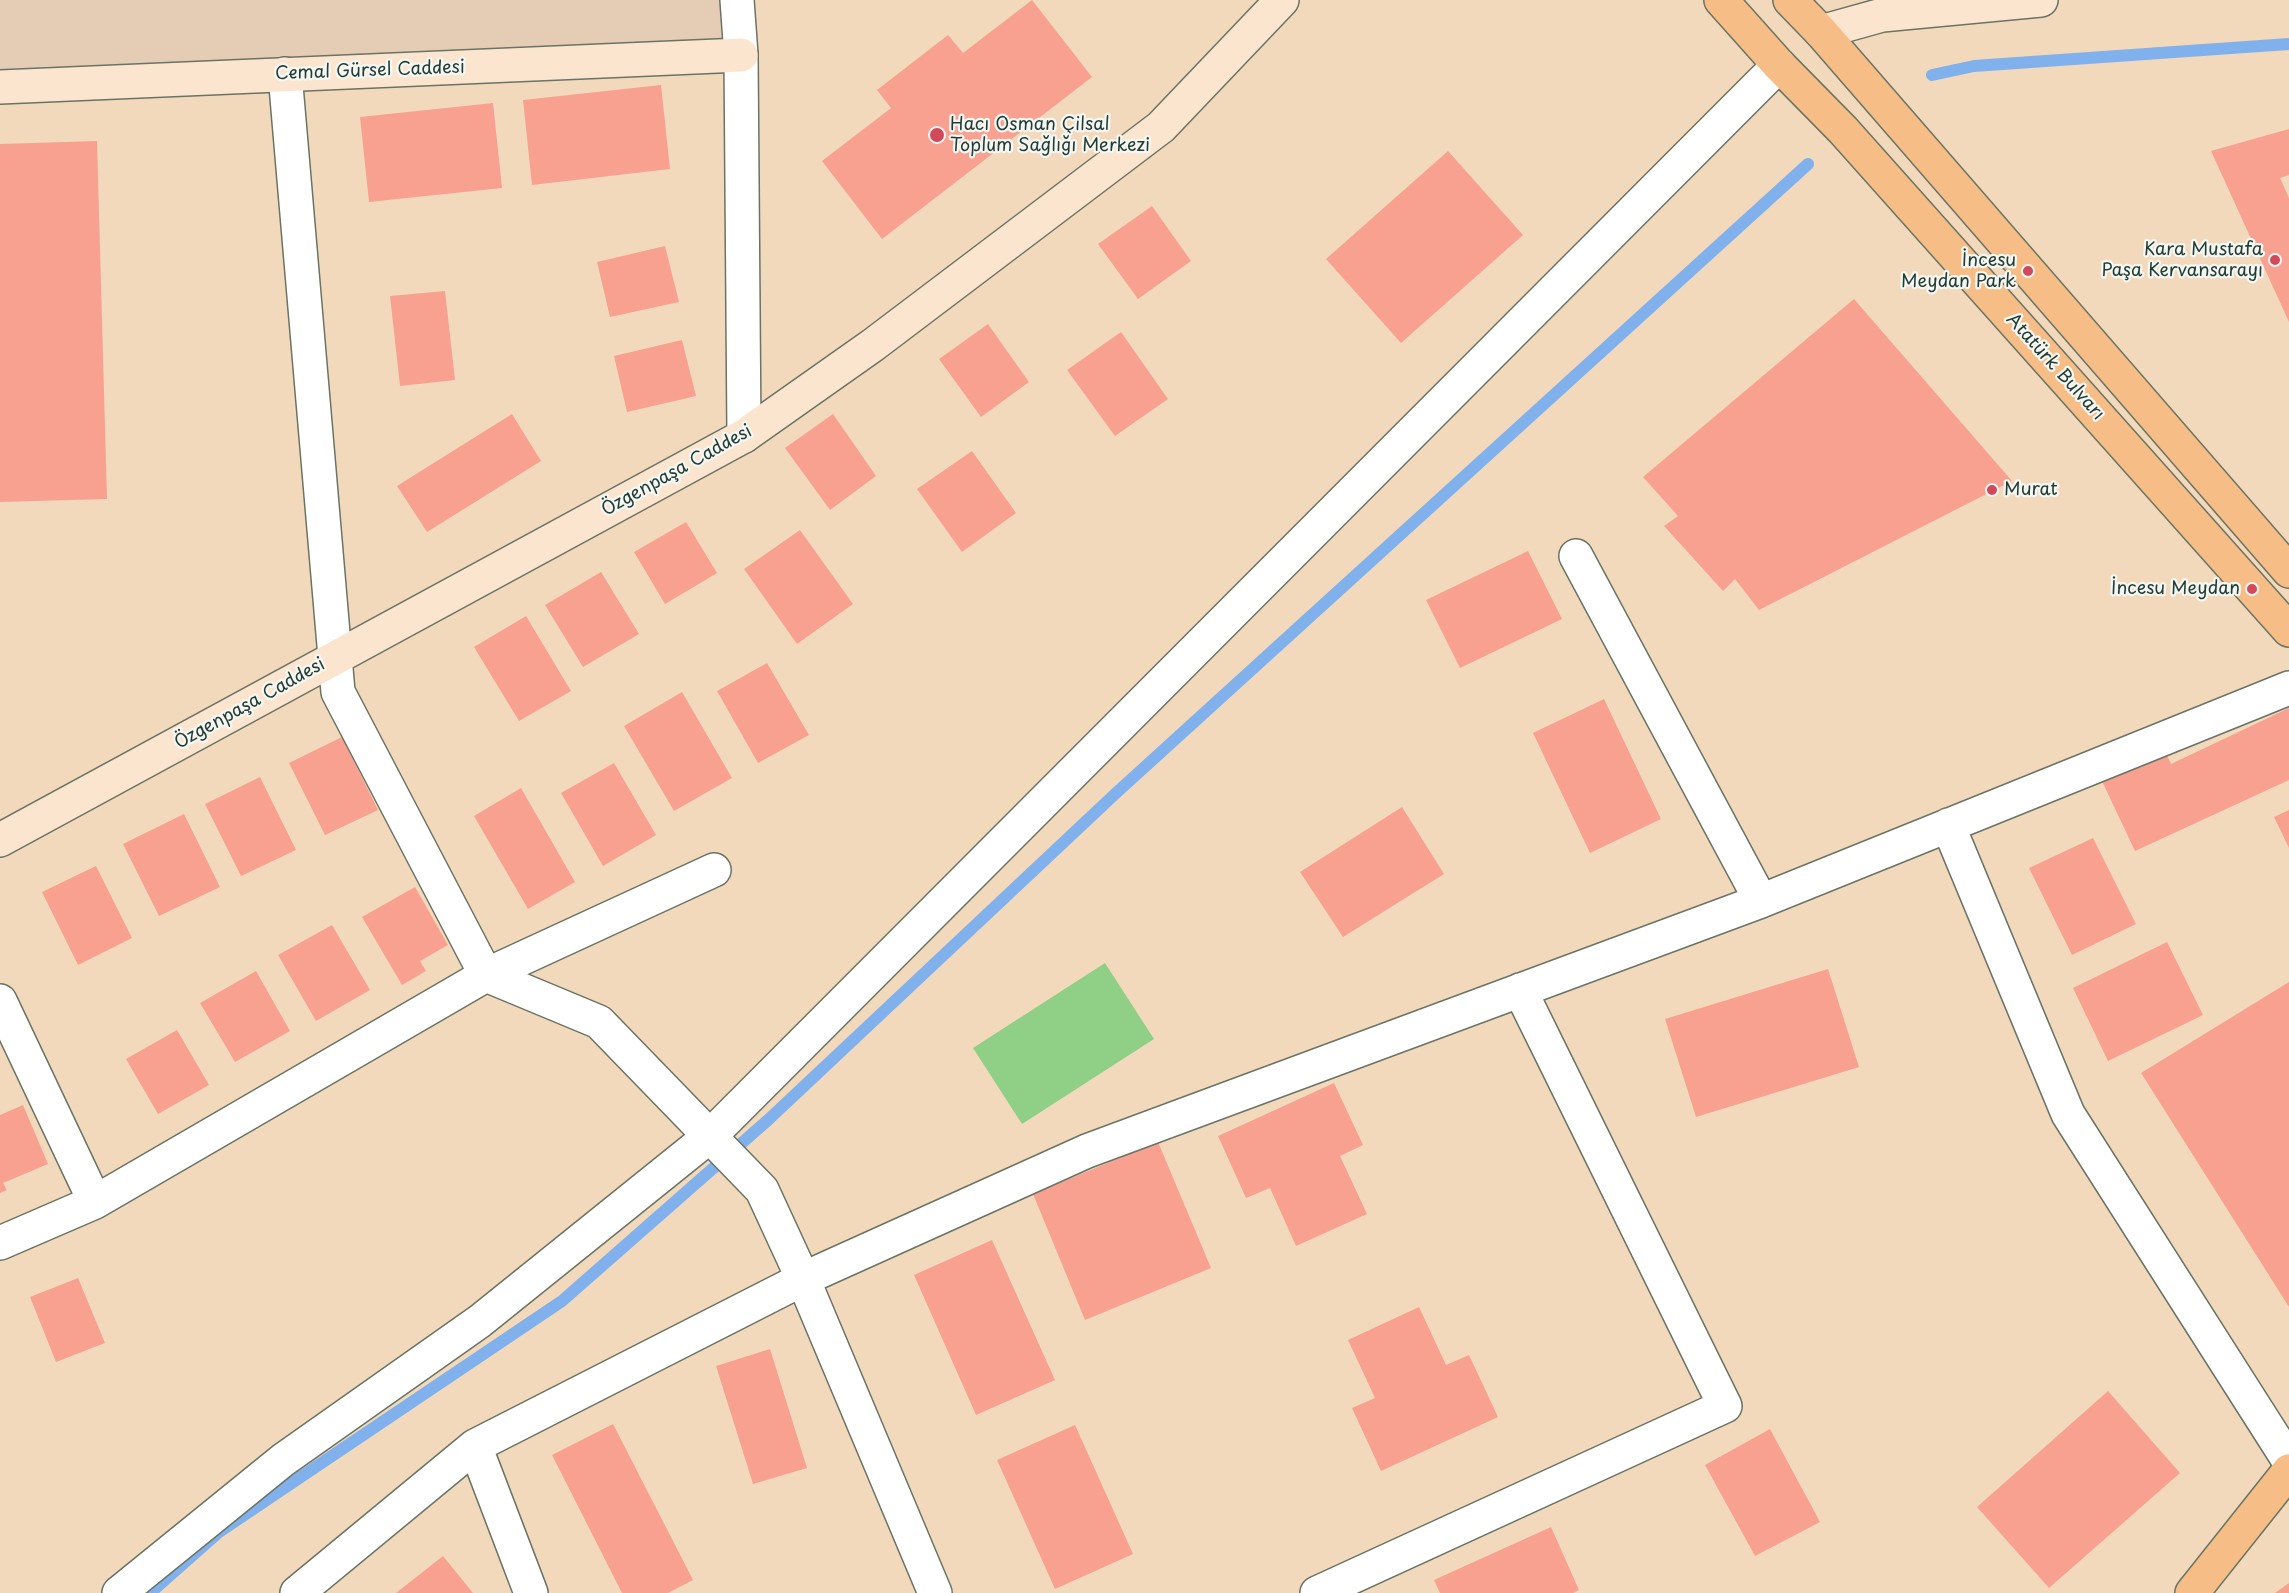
<!DOCTYPE html>
<meta charset="utf-8">
<style>
body{margin:0}
canvas{display:block;background:#f3d9bc}
</style>
<canvas width="2289" height="1593"></canvas>
<script>
const ctx = document.querySelector('canvas').getContext('2d');
ctx.lineJoin = 'round';
function fillPath(path, color) { ctx.fillStyle = color; ctx.fill(path, 'evenodd'); }
const shape = rows => new Path2D(rows.map(r => 'M' + r).join(''));
function stroke(path, color, width, dash) { ctx.strokeStyle = color; ctx.lineWidth = width; ctx.lineCap = dash ? 'butt' : 'round'; ctx.setLineDash(dash || []); ctx.stroke(path); }
function label(font, color, halo, rows, align = 'center') {
  ctx.font = font + ' "Playpen Sans",sans-serif'; ctx.lineWidth = 4.5; ctx.setLineDash([]); ctx.textBaseline = 'middle'; ctx.strokeStyle = halo; ctx.fillStyle = color; for (const [text, x, y, turn = 0] of rows) {
    ctx.save(); ctx.translate(x, y); ctx.rotate((+turn || 0) * Math.PI / 180); ctx.textAlign = isNaN(turn) ? turn : align; if (halo) ctx.strokeText(text, 0, 0); ctx.fillText(text, 0, 0); ctx.restore();
  }
}
fillPath(shape([
 [0,0,737,0,741,55,0,87]
]), '#e4ccb5');
fillPath(shape([
 [1105,963,1154,1039,1022,1124,973,1048]
]), '#8fcf86');
stroke(shape([
 [1932,75,1974,66,2289,44],
 [150,1593,219,1532,562,1301,768,1120,1115,794,1808,164]
]), '#81b1ec', 12);
fillPath(shape([
 [1032,0,1092,77,882,239,822,161,891,108,877,90,948,35,963,53],
 [661,85,670,169,532,185,523,100],
 [493,103,502,188,369,202,360,117],
 [2289,129,2289,175,2280,178,2289,198,2289,322,2211,151],
 [97,141,107,499,0,502,0,144],
 [1448,151,1523,235,1401,343,1326,259],
 [1152,206,1191,261,1138,299,1098,244],
 [665,246,679,302,610,317,597,262],
 [445,291,455,380,400,386,390,296],
 [1854,299,2012,481,1759,610,1735,579,1723,591,1664,526,1678,516,1643,477],
 [988,324,1029,382,981,417,939,359],
 [1121,332,1168,399,1115,436,1067,370],
 [682,340,696,396,627,412,614,356],
 [512,414,541,461,427,532,397,486],
 [833,414,876,476,830,510,785,448],
 [972,451,1016,513,962,552,917,489],
 [686,522,717,573,665,604,634,552],
 [800,530,853,604,797,644,744,569],
 [1528,551,1562,619,1460,668,1426,600],
 [601,572,639,634,583,667,545,605],
 [526,616,571,691,519,721,474,647],
 [767,663,809,735,758,763,717,691],
 [682,692,732,778,674,811,624,726],
 [1604,699,1661,819,1590,853,1533,733],
 [2289,708,2289,780,2135,851,2101,779,2164,749,2171,764],
 [342,737,378,810,325,835,289,763],
 [614,763,656,835,603,866,561,793],
 [260,777,296,850,241,876,205,804],
 [521,788,575,882,528,909,474,816],
 [1402,807,1444,874,1343,937,1300,872],
 [2289,810,2289,848,2274,817],
 [184,814,220,887,159,916,123,844],
 [2093,838,2136,924,2072,955,2029,868],
 [96,866,132,938,78,965,42,892],
 [415,887,448,945,420,961,426,971,402,985,362,917],
 [332,925,370,990,316,1021,278,955],
 [2167,942,2203,1015,2108,1061,2073,988],
 [1828,969,1859,1067,1696,1117,1665,1019],
 [256,971,290,1031,235,1062,200,1003],
 [2289,982,2289,1307,2141,1073],
 [177,1030,209,1085,158,1114,126,1059],
 [1334,1083,1363,1145,1340,1156,1367,1214,1296,1246,1270,1188,1246,1198,1218,1136],
 [23,1105,48,1164,3,1183,7,1190,0,1193,0,1115],
 [1158,1142,1211,1268,1085,1320,1033,1194],
 [992,1240,1055,1380,976,1415,914,1275],
 [78,1278,105,1343,56,1362,30,1297],
 [1419,1307,1446,1365,1469,1355,1498,1417,1381,1471,1352,1408,1375,1398,1348,1340],
 [770,1349,807,1468,753,1484,716,1366],
 [2108,1391,2180,1473,2049,1588,1977,1507],
 [613,1424,693,1580,668,1593,622,1593,552,1455],
 [1075,1425,1133,1554,1055,1589,997,1460],
 [1770,1429,1820,1522,1755,1556,1705,1465],
 [1551,1527,1579,1590,1573,1593,1440,1593,1434,1580],
 [443,1556,473,1593,396,1593],
 [2289,1583,2289,1593,2275,1593]
]), '#f8a190');
const minor = shape([
 [737,0,741,55,744,436],
 [285,74,338,692,486,975,599,1022,762,1190,803,1279,935,1593],
 [1576,556,1761,901],
 [1948,825,2068,1114,2289,1461],
 [0,1001,95,1202],
 [0,1243,95,1202,486,975,714,870],
 [475,1446,531,1593],
 [119,1593,283,1460,480,1321,710,1136,1779,65],
 [297,1593,475,1446,803,1279,1087,1151,1761,901,2289,688],
 [1317,1593,1725,1406,1520,990]
]);
const secondary = shape([
 [1821,32,1882,15,2041,0],
 [0,87,741,55],
 [0,840,744,436,873,345,1161,127,1282,0]
]);
const primary = shape([
 [1721,0,1779,65,1843,130,2289,630],
 [1790,0,1821,32,2289,571],
 [2192,1593,2289,1471]
]);
stroke(minor, '#697464', 36);
stroke(secondary, '#697464', 36);
stroke(primary, '#697464', 36);
stroke(minor, '#fff', 33);
stroke(secondary, '#fbe5cf', 33);
stroke(primary, '#f6be86', 33);
for (const [x, y, r, color] of [
 [937,135,8,"#d1495b"],
 [2275,260,6,"#d1495b"],
 [2028,271,6,"#d1495b"],
 [1992,490,6,"#d1495b"],
 [2252,589,6,"#d1495b"]
]) { const dot = new Path2D(); dot.arc(x, y, r, 0, 2 * Math.PI); ctx.fillStyle = color; ctx.fill(dot); stroke(dot, '#f6f6f2', 2); }
label('18px', '#1f3d34', '#f6f6f2', [
 ["Cemal Gürsel Caddesi",370,71,-2],
 ["Atatürk Bulvarı",2055,367,48],
 ["Özgenpaşa Caddesi",677,471,-29],
 ["Özgenpaşa Caddesi",250,704,-29]
]);
label('18px', '#1f3d34', '#f6f6f2', [
 ["Hacı Osman Çilsal",950,125,"left"],
 ["Toplum Sağlığı Merkezi",950,146,"left"],
 ["Kara Mustafa",2263,250],
 ["Paşa Kervansarayı",2263,271],
 ["İncesu",2016,261],
 ["Meydan Park",2016,282],
 ["Murat",2004,490,"left"],
 ["İncesu Meydan",2240,589]
], 'right');
</script>
